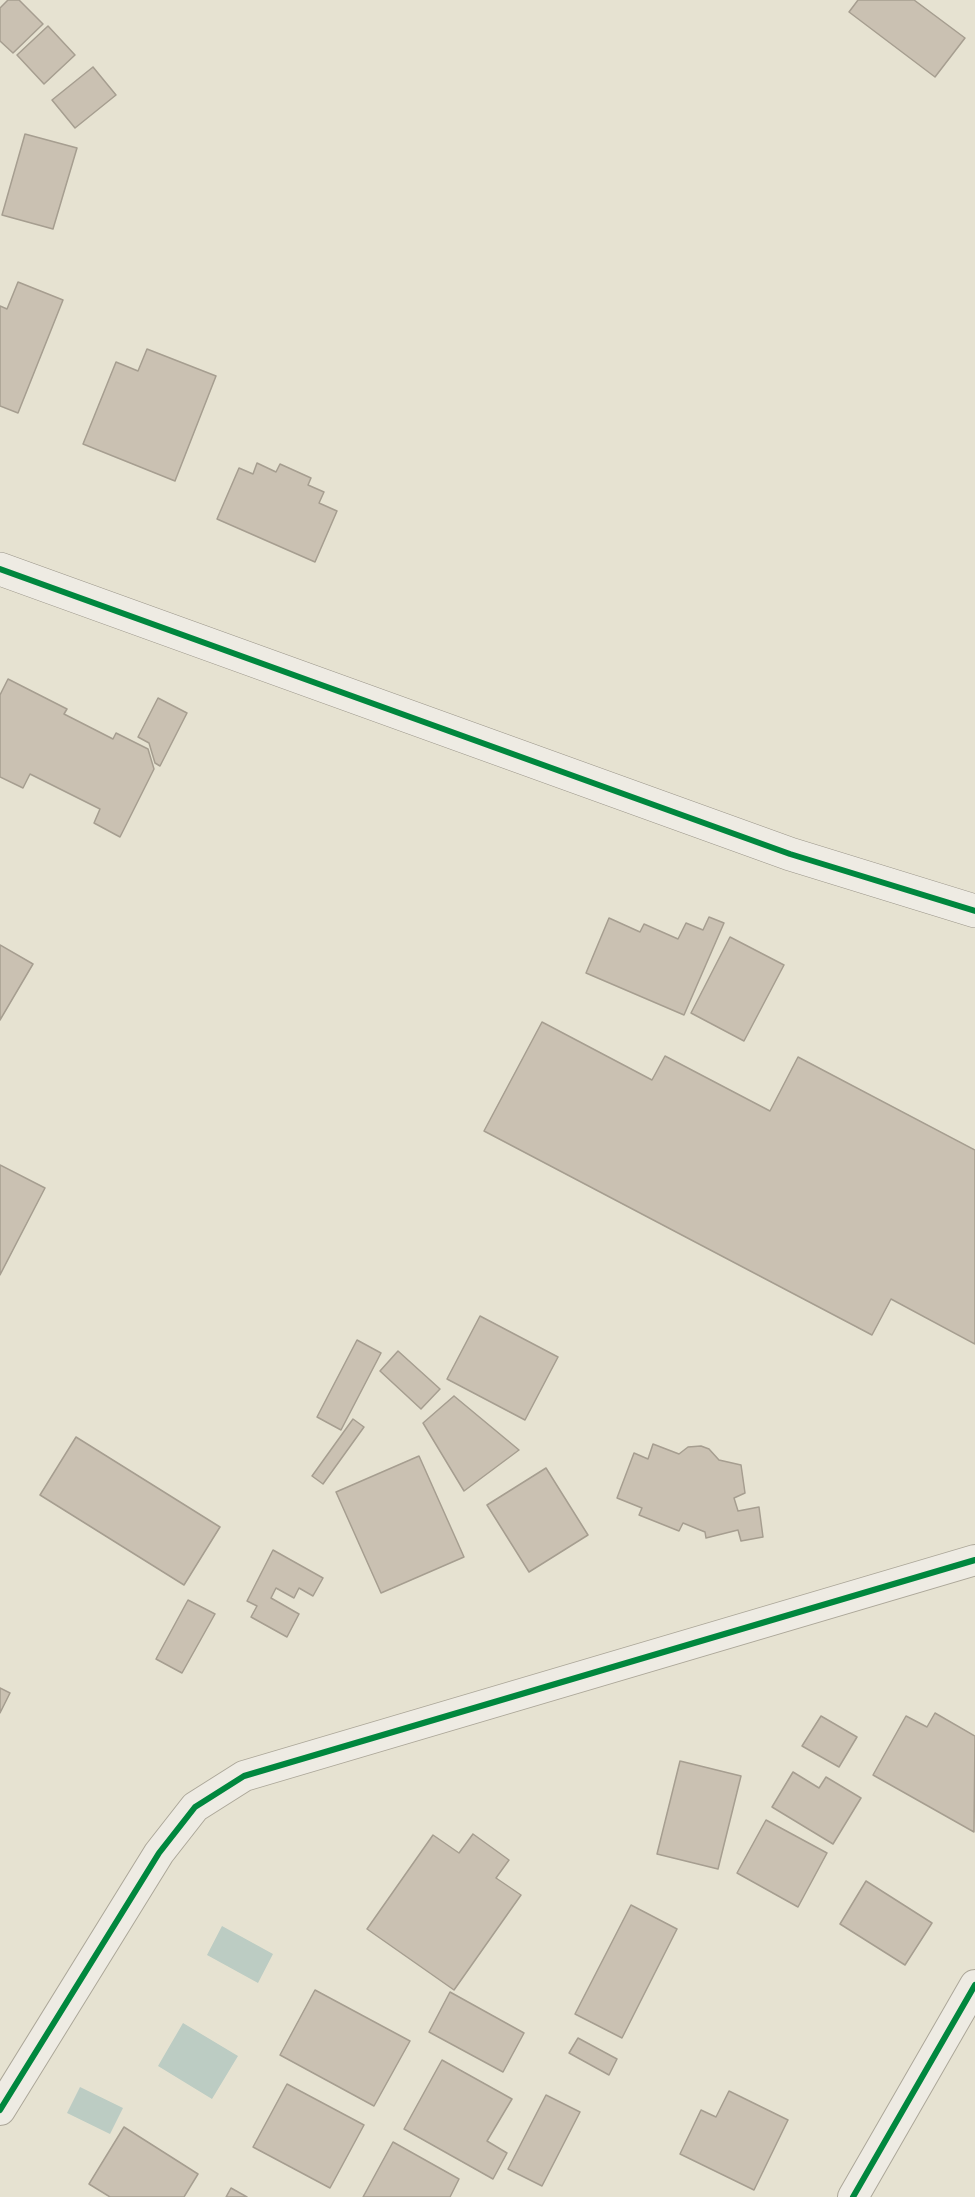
<!DOCTYPE html>
<style>
body{margin:0}
canvas{display:block;background:#e6e2d1}
</style>
<canvas width="975" height="2197"></canvas>
<script>
const ctx = document.querySelector('canvas').getContext('2d');
ctx.lineJoin = 'round';
function fillPath(path, color) { ctx.fillStyle = color; ctx.fill(path, 'evenodd'); }
const shape = rows => new Path2D(rows.map(r => 'M' + r).join(''));
function stroke(path, color, width, dash) { ctx.strokeStyle = color; ctx.lineWidth = width; ctx.lineCap = dash ? 'butt' : 'round'; ctx.setLineDash(dash || []); ctx.stroke(path); }
fillPath(shape([
 [222,1926,273,1954,258,1983,207,1955],
 [183,2023,238,2056,212,2099,158,2066],
 [80,2087,123,2108,110,2134,67,2113]
]), '#bcccc3');
const building = shape([
 [8,0,19,0,43,24,13,53,0,41,0,8,8,0],
 [858,0,914,0,965,38,935,77,849,12,858,0],
 [48,26,75,55,44,84,17,55,48,26],
 [93,67,116,95,75,128,52,100,93,67],
 [25,134,77,148,53,229,2,215,25,134],
 [18,282,63,300,18,413,0,406,0,306,7,309,18,282],
 [147,349,216,376,175,481,83,444,116,362,138,371,147,349],
 [257,463,276,472,280,464,311,478,308,485,324,492,319,503,337,511,315,562,217,519,239,468,253,474,257,463],
 [8,679,67,709,64,714,113,739,116,733,148,749,154,769,120,837,94,823,100,809,30,774,23,788,0,777,0,695,8,679],
 [158,698,187,713,160,766,155,763,149,743,138,737,158,698],
 [709,917,724,923,684,1015,586,973,609,918,640,932,644,924,678,939,686,923,703,930,709,917],
 [730,937,784,965,744,1041,691,1013,730,937],
 [0,945,33,964,0,1020,0,945],
 [542,1022,652,1080,665,1056,770,1111,798,1057,975,1150,975,1344,891,1299,872,1335,484,1131,542,1022],
 [0,1165,45,1188,0,1275,0,1165],
 [480,1316,558,1357,525,1420,447,1379,480,1316],
 [357,1340,381,1353,341,1430,317,1417,357,1340],
 [398,1351,440,1389,421,1409,380,1371,398,1351],
 [454,1396,519,1450,464,1491,423,1423,454,1396],
 [353,1419,364,1427,323,1484,312,1476,353,1419],
 [76,1437,220,1527,184,1585,40,1495,76,1437],
 [653,1444,679,1454,688,1447,701,1446,709,1449,719,1460,741,1465,745,1493,734,1498,738,1511,759,1507,763,1537,741,1541,738,1530,706,1538,705,1532,683,1523,679,1531,639,1515,642,1508,617,1498,634,1453,648,1459,653,1444],
 [419,1456,464,1557,381,1593,336,1492,419,1456],
 [546,1468,588,1535,529,1572,487,1505,546,1468],
 [273,1550,323,1578,313,1596,299,1588,294,1598,276,1588,271,1598,299,1614,287,1637,251,1617,257,1606,247,1601,273,1550],
 [188,1600,215,1614,182,1673,156,1659,188,1600],
 [0,1688,10,1693,0,1713,0,1688],
 [935,1713,975,1736,974,1832,873,1775,906,1716,927,1727,935,1713],
 [821,1716,857,1737,839,1767,802,1746,821,1716],
 [680,1761,741,1776,718,1869,657,1854,680,1761],
 [793,1772,819,1788,826,1777,861,1798,833,1844,772,1807,793,1772],
 [766,1820,827,1853,798,1907,737,1873,766,1820],
 [473,1834,509,1860,496,1878,521,1895,454,1990,367,1929,433,1835,459,1853,473,1834],
 [866,1881,932,1923,905,1965,840,1924,866,1881],
 [631,1905,677,1929,622,2038,575,2014,631,1905],
 [315,1990,410,2041,374,2106,280,2055,315,1990],
 [450,1992,524,2033,503,2072,429,2032,450,1992],
 [578,2038,617,2059,609,2075,569,2053,578,2038],
 [442,2060,512,2099,487,2141,507,2153,493,2179,404,2129,442,2060],
 [287,2084,364,2125,330,2188,253,2147,287,2084],
 [729,2091,788,2120,754,2190,680,2154,701,2110,716,2117,729,2091],
 [546,2095,580,2112,542,2186,508,2169,546,2095],
 [124,2127,198,2174,184,2197,110,2197,89,2184,124,2127],
 [393,2142,459,2179,450,2197,363,2197,393,2142],
 [231,2188,247,2197,226,2197,231,2188]
]);
fillPath(building, '#cac1b2');
stroke(building, '#a69e90', 1.5);
const street = shape([
 [0,2110,159,1853,195,1807,244,1776,975,1560],
 [853,2197,975,1985]
]);
const secondary = shape([
 [0,569,790,854,975,911]
]);
stroke(street, '#aca799', 32);
stroke(secondary, '#9b968a', 34);
stroke(street, '#eeebe3', 30);
stroke(secondary, '#eeebe3', 33);
stroke(shape([
 [0,569,790,854,975,911],
 [0,2110,159,1853,195,1807,244,1776,975,1560],
 [853,2197,975,1985]
]), '#00873e', 6);
</script>
